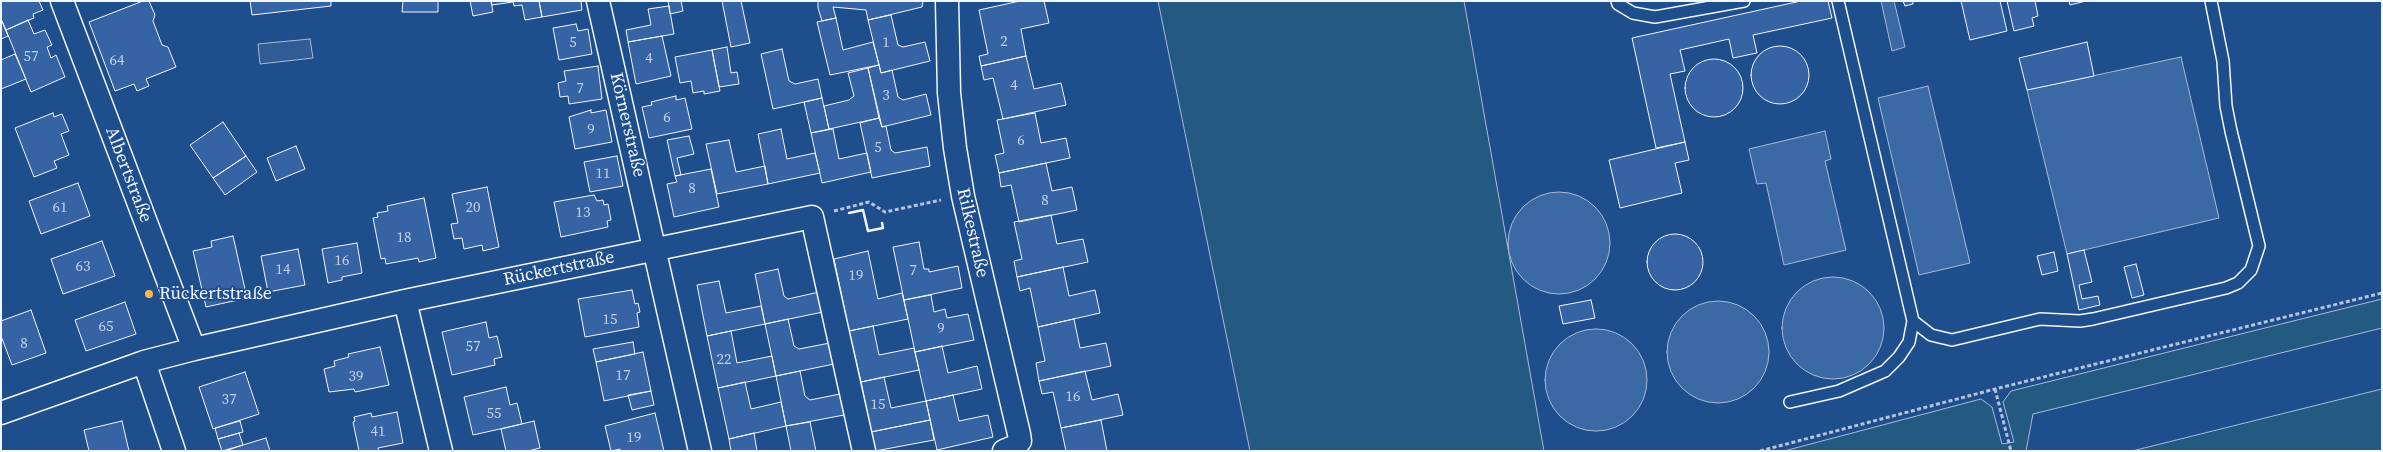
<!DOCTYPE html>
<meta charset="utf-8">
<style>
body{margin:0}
#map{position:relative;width:2383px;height:452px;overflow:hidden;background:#1f4e8c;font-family:"Source Serif 4",serif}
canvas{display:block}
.frame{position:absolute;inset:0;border:2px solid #f2f6ff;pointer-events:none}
</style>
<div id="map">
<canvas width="2383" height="452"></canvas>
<div class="frame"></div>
</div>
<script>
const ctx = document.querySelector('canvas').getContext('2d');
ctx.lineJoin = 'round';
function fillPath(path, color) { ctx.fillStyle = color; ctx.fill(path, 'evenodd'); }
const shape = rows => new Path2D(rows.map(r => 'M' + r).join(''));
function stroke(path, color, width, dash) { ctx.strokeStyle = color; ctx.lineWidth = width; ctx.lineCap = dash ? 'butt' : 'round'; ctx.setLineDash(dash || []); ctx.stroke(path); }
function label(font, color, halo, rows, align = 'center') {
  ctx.font = font + ' "Source Serif 4",serif'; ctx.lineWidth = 4; ctx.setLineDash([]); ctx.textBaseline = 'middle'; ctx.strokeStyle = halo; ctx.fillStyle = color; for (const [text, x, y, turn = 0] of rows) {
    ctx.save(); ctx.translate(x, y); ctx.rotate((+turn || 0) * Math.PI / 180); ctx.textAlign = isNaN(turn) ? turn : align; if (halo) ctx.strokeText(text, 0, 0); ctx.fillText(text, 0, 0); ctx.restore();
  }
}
const green = shape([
 [1158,1,1464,1,1544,451,1250,451,1158,1],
 [2382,299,2382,328,2033,414,2026,451,1784,451,1981,399,1992,407,2002,444,2014,442,2003,402,2011,391,2382,299],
 [2382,389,2382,451,2132,451,2382,389]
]);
fillPath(green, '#245a82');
stroke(green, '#a8bbd7', 1);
const parking = shape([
 [310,39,313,58,260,64,258,44,310,39]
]);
fillPath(parking, '#305b95');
stroke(parking, '#a8bbd7', 1);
const water = shape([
 [1881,1,1894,1,1905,47,1892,51,1881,1],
 [2181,57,2219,218,2067,254,2027,90,2181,57],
 [1928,86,1970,263,1919,275,1878,98,1928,86],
 [1825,131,1831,159,1825,161,1846,250,1784,265,1766,183,1757,184,1749,149,1825,131],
 '1508 243a51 51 0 1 1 102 0a51 51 0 1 1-102 0Z',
 '1782 328a51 51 0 1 1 102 0a51 51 0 1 1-102 0Z',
 '1667 352a51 51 0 1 1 102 0a51 51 0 1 1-102 0Z',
 '1545 380a51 51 0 1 1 102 0a51 51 0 1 1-102 0Z'
]);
fillPath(water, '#3b69a3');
stroke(water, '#a8bbd7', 1);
const building = shape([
 [1,1,39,1,43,10,33,14,34,18,6,30,1,19,1,1],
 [143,1,149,1,155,15,153,21,162,45,168,47,176,67,146,79,149,86,137,91,134,84,115,91,89,22,143,1],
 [250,1,331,1,331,6,252,15,250,1],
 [403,1,438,1,438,12,402,12,403,1],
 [470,1,491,1,493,12,473,16,470,1],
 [491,1,513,1,513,2,492,5,491,1],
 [539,1,581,1,582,10,542,17,539,1],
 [539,1,542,17,525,20,522,5,514,6,513,1,539,1],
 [668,1,681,1,683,11,670,14,668,1],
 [722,1,741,1,750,43,731,47,722,1],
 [818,1,923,1,922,7,868,20,866,10,833,7,836,18,822,21,818,8,818,1],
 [1020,1,1044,1,1049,23,1021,29,1026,56,981,66,979,56,988,54,979,10,1020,1],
 [1801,1,1828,1,1832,18,1753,35,1757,53,1733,58,1729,39,1680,50,1685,71,1670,74,1685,142,1656,148,1632,38,1801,1],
 [1903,1,1913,1,1913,4,1905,6,1903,1],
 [1961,1,2000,1,2007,31,1970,40,1961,1],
 [2007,1,2035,1,2038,16,2032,18,2034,26,2014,31,2007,1],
 [2069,1,2086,1,2070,5,2069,1],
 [669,6,674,34,628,42,626,30,651,25,648,9,669,6],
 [891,15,898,45,903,47,925,42,930,61,881,73,868,20,891,15],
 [836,18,843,50,873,42,879,65,830,75,817,22,836,18],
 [1,19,8,36,1,39,1,19],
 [28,20,34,34,45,30,52,45,47,47,51,58,56,55,65,77,31,92,6,30,28,20],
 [576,24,578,31,588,29,592,54,559,60,553,28,576,24],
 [662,36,671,76,636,84,628,42,662,36],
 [2087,42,2094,76,2027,90,2019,58,2087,42],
 '1751 75a29 29 0 1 1 58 0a29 29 0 1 1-58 0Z',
 [727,47,731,73,737,72,739,84,719,87,712,50,727,47],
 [782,49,789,81,795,84,818,79,822,98,773,109,761,54,782,49],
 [712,50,720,91,704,94,704,91,693,93,691,81,680,83,675,57,712,50],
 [15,54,26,79,1,89,1,60,15,54],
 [1026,56,1034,89,1061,83,1066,105,1003,119,993,78,984,80,981,66,1026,56],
 '1685 88a29 29 0 1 1 58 0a29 29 0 1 1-58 0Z',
 [879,65,881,73,892,70,898,97,903,100,926,94,931,115,882,127,868,68,879,65],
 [598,66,602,99,569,104,568,96,560,97,558,83,566,81,564,71,598,66],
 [868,68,879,118,829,129,824,106,849,100,854,96,848,73,868,68],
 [676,96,676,100,685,98,692,129,649,138,642,107,652,105,651,102,676,96],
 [822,98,829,129,811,133,804,102,822,98],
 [591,110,591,113,606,110,612,142,575,149,569,117,591,110],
 [53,113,54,117,62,114,69,131,61,134,69,155,54,161,57,168,34,177,15,128,53,113],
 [1035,113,1041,143,1066,138,1070,158,999,173,995,155,1004,153,997,120,1035,113],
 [879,118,882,127,886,126,891,150,895,153,927,147,930,166,872,178,860,123,879,118],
 [223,122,246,156,213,178,190,145,223,122],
 [781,129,787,159,815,153,820,173,768,184,758,134,781,129],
 [833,129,839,159,867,153,871,172,822,183,811,133,833,129],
 [689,136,694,154,677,158,681,175,675,176,667,140,689,136],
 [729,140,736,172,765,166,768,184,717,194,706,144,729,140],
 [1685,142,1689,160,1675,163,1682,193,1620,208,1609,160,1685,142],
 [296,146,305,169,276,181,267,158,296,146],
 [246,156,257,172,225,195,213,178,246,156],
 [617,156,623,186,590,192,584,162,617,156],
 [1046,163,1052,191,1072,187,1077,210,1019,222,1011,185,1001,187,999,173,1046,163],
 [711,169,719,207,674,217,667,184,677,182,675,176,711,169],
 [78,183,90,216,41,234,29,201,78,183],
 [487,187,499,247,483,251,482,245,464,249,462,238,454,239,451,224,458,223,452,194,487,187],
 [594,195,597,201,603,200,604,205,608,204,611,220,607,221,608,227,561,237,554,202,594,195],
 [424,198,436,258,419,262,418,258,386,264,385,258,381,259,373,218,378,217,377,213,388,211,387,206,424,198],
 [1051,215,1057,244,1083,239,1088,262,1017,277,1014,261,1022,259,1014,222,1051,215],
 '1647 262a28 28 0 1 1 56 0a28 28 0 1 1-56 0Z',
 [233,236,247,298,206,307,193,251,212,247,211,241,233,236],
 [102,241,115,276,63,294,51,259,102,241],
 [919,242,924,269,929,269,929,272,958,266,962,288,904,300,893,247,919,242],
 [357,243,362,273,342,277,342,280,328,283,322,249,357,243],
 [298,249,305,285,268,292,261,256,298,249],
 [2084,250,2092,282,2079,285,2082,299,2098,296,2100,305,2079,310,2067,254,2084,250],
 [868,251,878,299,902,293,908,319,849,331,834,259,868,251],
 [2054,252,2058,271,2042,275,2037,256,2054,252],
 [2136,264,2144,295,2132,298,2124,267,2136,264],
 [1063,267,1069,296,1095,290,1100,313,1038,327,1030,288,1020,291,1017,277,1063,267],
 [778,269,784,296,788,299,819,292,823,312,765,324,755,274,778,269],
 [719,281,726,313,761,306,765,324,707,336,697,285,719,281],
 [632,290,635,304,638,303,640,312,637,313,639,327,585,337,578,299,632,290],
 [931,295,934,312,945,309,947,318,968,314,974,340,915,352,904,300,931,295],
 [1591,300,1595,318,1563,324,1559,306,1591,300],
 [125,302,136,334,86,351,75,320,125,302],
 [31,310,46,353,12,365,1,336,1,321,31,310],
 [788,319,794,346,799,349,830,343,834,364,776,376,765,324,788,319],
 [1074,319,1080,348,1106,343,1111,366,1039,381,1036,363,1045,361,1038,327,1074,319],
 [486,322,489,338,497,336,502,357,494,359,495,365,452,375,442,332,486,322],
 [873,326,879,355,914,348,919,370,861,382,849,331,873,326],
 [731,331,737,363,772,356,776,376,718,388,707,336,731,331],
 [633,342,635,354,596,362,593,349,633,342],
 [942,346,948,373,977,366,982,389,926,401,915,352,942,346],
 [380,347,389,385,355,392,354,389,329,392,324,369,335,366,334,361,349,357,348,354,380,347],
 [643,352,651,391,604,401,596,362,643,352],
 [800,371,805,396,810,400,840,394,844,415,786,426,776,376,800,371],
 [1085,371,1092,400,1118,394,1123,415,1061,428,1053,392,1042,394,1039,381,1085,371],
 [245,372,259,414,213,429,199,387,245,372],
 [884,377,891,408,926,401,930,420,871,432,861,382,884,377],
 [745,382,751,409,781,402,786,426,729,439,718,388,745,382],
 [506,387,510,405,517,403,522,424,473,435,464,397,506,387],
 [651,391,654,405,632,410,628,395,651,391],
 [953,395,959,421,988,415,993,437,937,450,926,401,953,395],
 [397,412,403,443,378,448,379,451,359,451,353,422,355,421,354,417,371,413,372,417,397,412],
 [655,413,664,451,620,451,620,449,611,451,605,426,655,413],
 [930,420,934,440,875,451,871,432,930,420],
 [1101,420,1107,451,1066,451,1061,428,1101,420],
 [122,421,129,451,89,451,84,430,122,421],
 [240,421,243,432,218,439,215,428,240,421],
 [534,421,540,448,528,451,506,451,501,429,534,421],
 [810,422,816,451,791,451,786,426,810,422],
 [239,433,243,445,222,451,218,439,239,433],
 [754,433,757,451,731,451,729,439,754,433],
 [266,438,270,451,225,451,243,445,266,438]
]);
fillPath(building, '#3563a3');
stroke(building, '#f2f6ff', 1);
const service = shape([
 [1617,1,1618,4,1633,13,1655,17,1744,1],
 [1838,1,1913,321,1931,335,1952,340,2040,319,2080,321,2093,319,2226,288,2238,283,2251,270,2259,246,2231,131,2226,106,2223,61,2211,1],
 [1790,402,1839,391,1885,371,1899,357,1909,342,1913,321]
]);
const minor = shape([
 [62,1,194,349],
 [598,1,700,451],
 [947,1,949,93,955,148,963,196,1019,434,1020,441,1016,446,1004,451],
 [405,301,441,451],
 [144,362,174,451],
 [1,413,144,362,194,349,405,301,812,217,864,451]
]);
stroke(service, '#f2f6ff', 14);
stroke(minor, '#f2f6ff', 25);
stroke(shape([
 [834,211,869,202,885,212,941,200],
 [1995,389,2011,451],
 [1760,451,1995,389,2382,293]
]), '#b3c4dc', 3, [4, 2.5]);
stroke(service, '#1f4e8c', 11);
stroke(minor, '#1f4e8c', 22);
stroke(shape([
 [849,213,863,210,868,231,883,228,882,223]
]), '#f2f6ff', 2.5);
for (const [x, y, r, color] of [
 [149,294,5,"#ffb74d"]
]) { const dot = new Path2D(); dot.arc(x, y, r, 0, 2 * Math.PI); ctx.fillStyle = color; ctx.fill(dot); stroke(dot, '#1f4e8c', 2); }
label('15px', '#c3d1e8', null, [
 ["2",1004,42],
 ["5",573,43],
 ["1",886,43],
 ["57",31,57],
 ["4",649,59],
 ["64",117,61],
 ["4",1014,86],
 ["7",580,89],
 ["3",886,96],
 ["6",667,118],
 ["9",591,130],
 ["6",1021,141],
 ["5",878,148],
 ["11",603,174],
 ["8",692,189],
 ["8",1045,201],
 ["61",60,208],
 ["20",473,208],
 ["13",583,213],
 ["18",404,238],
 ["16",342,261],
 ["63",83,267],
 ["14",283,270],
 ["7",913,271],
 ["19",856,276],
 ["15",610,320],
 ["65",106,327],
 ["9",941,329],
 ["8",24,344],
 ["57",473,347],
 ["22",724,360],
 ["17",623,376],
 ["39",356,377],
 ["16",1073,397],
 ["37",229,400],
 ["15",878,405],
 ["55",494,414],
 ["41",378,432],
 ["19",634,438]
]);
label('18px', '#f2f6ff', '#1f4e8c', [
 ["Körnerstraße",627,125,77],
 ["Albertstraße",128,175,69],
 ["Rilkestraße",972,233,77],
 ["Rückertstraße",559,269,-12]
]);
label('18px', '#f2f6ff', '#1f4e8c', [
 ["Rückertstraße",159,294]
], 'left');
</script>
